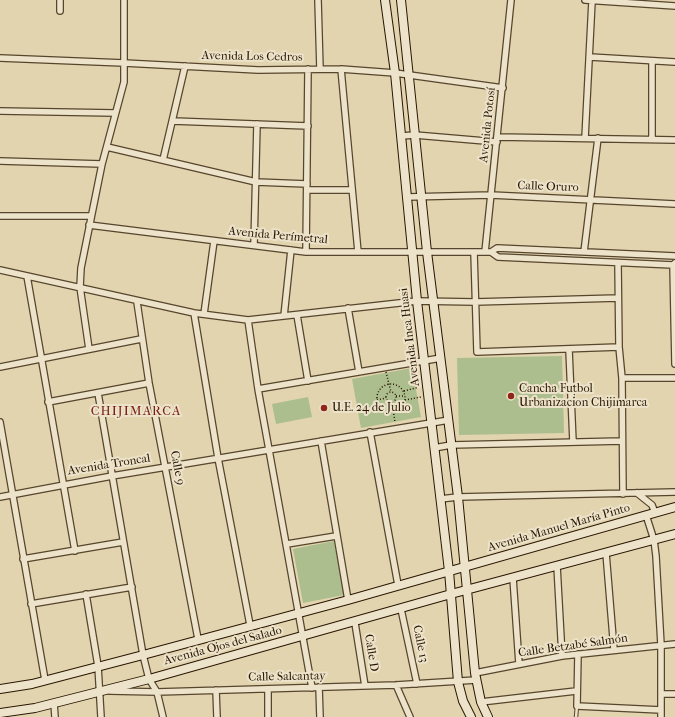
<!DOCTYPE html>
<meta charset="utf-8">
<style>
body{margin:0}
canvas{display:block;background:#e1d4ae}
</style>
<canvas width="675" height="717"></canvas>
<script>
const ctx = document.querySelector('canvas').getContext('2d');
ctx.lineJoin = 'round';
function fillPath(path, color) { ctx.fillStyle = color; ctx.fill(path, 'evenodd'); }
const shape = rows => new Path2D(rows.map(r => 'M' + r).join(''));
function stroke(path, color, width, dash) { ctx.strokeStyle = color; ctx.lineWidth = width; ctx.lineCap = dash ? 'butt' : 'round'; ctx.setLineDash(dash || []); ctx.stroke(path); }
function label(font, color, halo, rows, align = 'center') {
  ctx.font = font + ' "IM FELL French Canon",serif'; ctx.lineWidth = 4; ctx.setLineDash([]); ctx.textBaseline = 'middle'; ctx.strokeStyle = halo; ctx.fillStyle = color; for (const [text, x, y, turn = 0] of rows) {
    ctx.save(); ctx.translate(x, y); ctx.rotate((+turn || 0) * Math.PI / 180); ctx.textAlign = isNaN(turn) ? turn : align; if (halo) ctx.strokeText(text, 0, 0); ctx.fillText(text, 0, 0); ctx.restore();
  }
}
fillPath(shape([
 [562,356,564,433,459,435,457,358],
 [412,368,421,417,361,428,352,379],
 [308,397,312,417,276,424,272,404],
 [334,541,344,595,303,603,293,549]
]), '#adbe8e');
const lane = shape([
 [576,717,577,706]
]);
const street = shape([
 [318,0,320,69],
 [585,0,675,6],
 [60,11,60,0],
 [590,57,675,62],
 [0,58,124,63,258,70,341,69,395,73,503,88],
 [652,61,652,139],
 [341,69,358,252],
 [0,111,115,113],
 [173,121,308,126],
 [401,136,415,135,497,142],
 [497,137,675,140],
 [585,138,592,1],
 [107,147,256,182,307,184],
 [163,160,185,66],
 [0,161,102,164],
 [307,190,352,190],
 [407,197,491,195,675,204],
 [0,216,91,216],
 [89,225,306,252,491,252],
 [254,245,257,124],
 [306,252,308,69],
 [474,252,477,352,619,347],
 [485,252,511,0],
 [491,252,497,248,675,256],
 [491,252,498,257,673,265],
 [584,252,598,138],
 [618,263,619,347,622,378,623,494],
 [675,263,673,265,675,364],
 [0,270,194,313,248,320,417,301,475,302,618,298],
 [27,276,75,551],
 [137,302,149,383,198,639],
 [348,308,359,372],
 [194,313,218,458,250,625],
 [204,314,214,241],
 [297,315,308,381],
 [284,316,291,250],
 [248,320,258,389,312,688],
 [89,349,80,287,81,268,102,164,124,82,124,0],
 [569,350,573,442],
 [0,367,141,339],
 [622,378,675,378],
 [258,389,441,358],
 [98,393,143,655,149,679,157,692,163,717],
 [48,402,149,383],
 [0,422,45,680],
 [370,432,398,585],
 [321,441,348,600],
 [434,448,451,445,622,441],
 [637,493,652,505,655,513],
 [0,497,112,476,449,420],
 [440,499,458,497,675,492],
 [646,515,654,540,656,556,661,645,661,717],
 [287,544,336,536],
 [606,553,614,650],
 [23,559,123,542],
 [557,566,562,656],
 [513,578,519,664],
 [86,594,98,666,101,717],
 [31,604,132,587],
 [401,609,417,684],
 [355,623,365,686],
 [578,654,577,706,661,710],
 [475,673,562,656,675,644],
 [396,685,410,717],
 [319,687,320,717],
 [268,689,268,717],
 [216,690,217,717],
 [110,691,157,692,396,685,476,680],
 [661,694,675,694],
 [481,702,576,691],
 [54,703,55,717]
]);
const secondary = shape([
 [385,0,395,73,417,301,449,571,458,682,463,701,471,717],
 [401,0,427,252,458,497,475,673,481,702,488,717],
 [0,689,32,684,143,655,348,600,675,507],
 [0,713,35,708,149,679,451,594,675,534]
]);
stroke(lane, '#57452d', 4.5);
stroke(street, '#57452d', 8);
stroke(secondary, '#291502', 10);
stroke(shape([
 [386,372,391,392],
 '377 398a14 14 0 1 1 28 0a14 14 0 1 1-28 0Z',
 [404,391,420,387],
 '386 397a5 5 0 1 1 10 0a5 5 0 1 1-10 0Z',
 [396,396,404,396],
 [377,400,386,398],
 [405,400,421,397],
 [392,402,395,422]
]), '#291502', 1.5, [1, 2]);
stroke(lane, '#ece3ca', 2.5);
stroke(street, '#ece3ca', 5.5);
stroke(secondary, '#ece3ca', 8);
for (const [x, y, r, color] of [
 [511,396,4,"#8f2418"],
 [324,408,4,"#8f2418"]
]) { const dot = new Path2D(); dot.arc(x, y, r, 0, 2 * Math.PI); ctx.fillStyle = color; ctx.fill(dot); stroke(dot, '#ece3ca', 1.5); }
label('12px', '#291502', '#ece3ca', [
 ["Avenida Los Cedros",252,57,1],
 ["Avenida Potosí",488,125,-84],
 ["Calle Oruro",548,187,2],
 ["Avenida Perímetral",278,236,5],
 ["Avenida Inca Huasi",410,337,-97],
 ["Avenida Troncal",109,465,-9],
 ["Calle 9",177,468,79],
 ["Avenida Manuel María Pinto",559,528,-16],
 ["Calle 13",420,644,78],
 ["Avenida Ojos del Salado",223,646,-15],
 ["Calle Betzabé Salmón",573,646,-8],
 ["Calle D",371,653,81],
 ["Calle Salcantay",287,677,-1]
]);
label('12px', '#291502', '#ece3ca', [
 ["Cancha Futbol",519,389],
 ["Urbanizacion Chijimarca",519,403],
 ["U.E. 24 de Julio",332,408]
], 'left');
ctx.letterSpacing = '1px';
label('13px', '#7a1f14', '#ece3ca', [
 ["CHIJIMARCA",136,412]
]);
ctx.letterSpacing = '0px';
</script>
